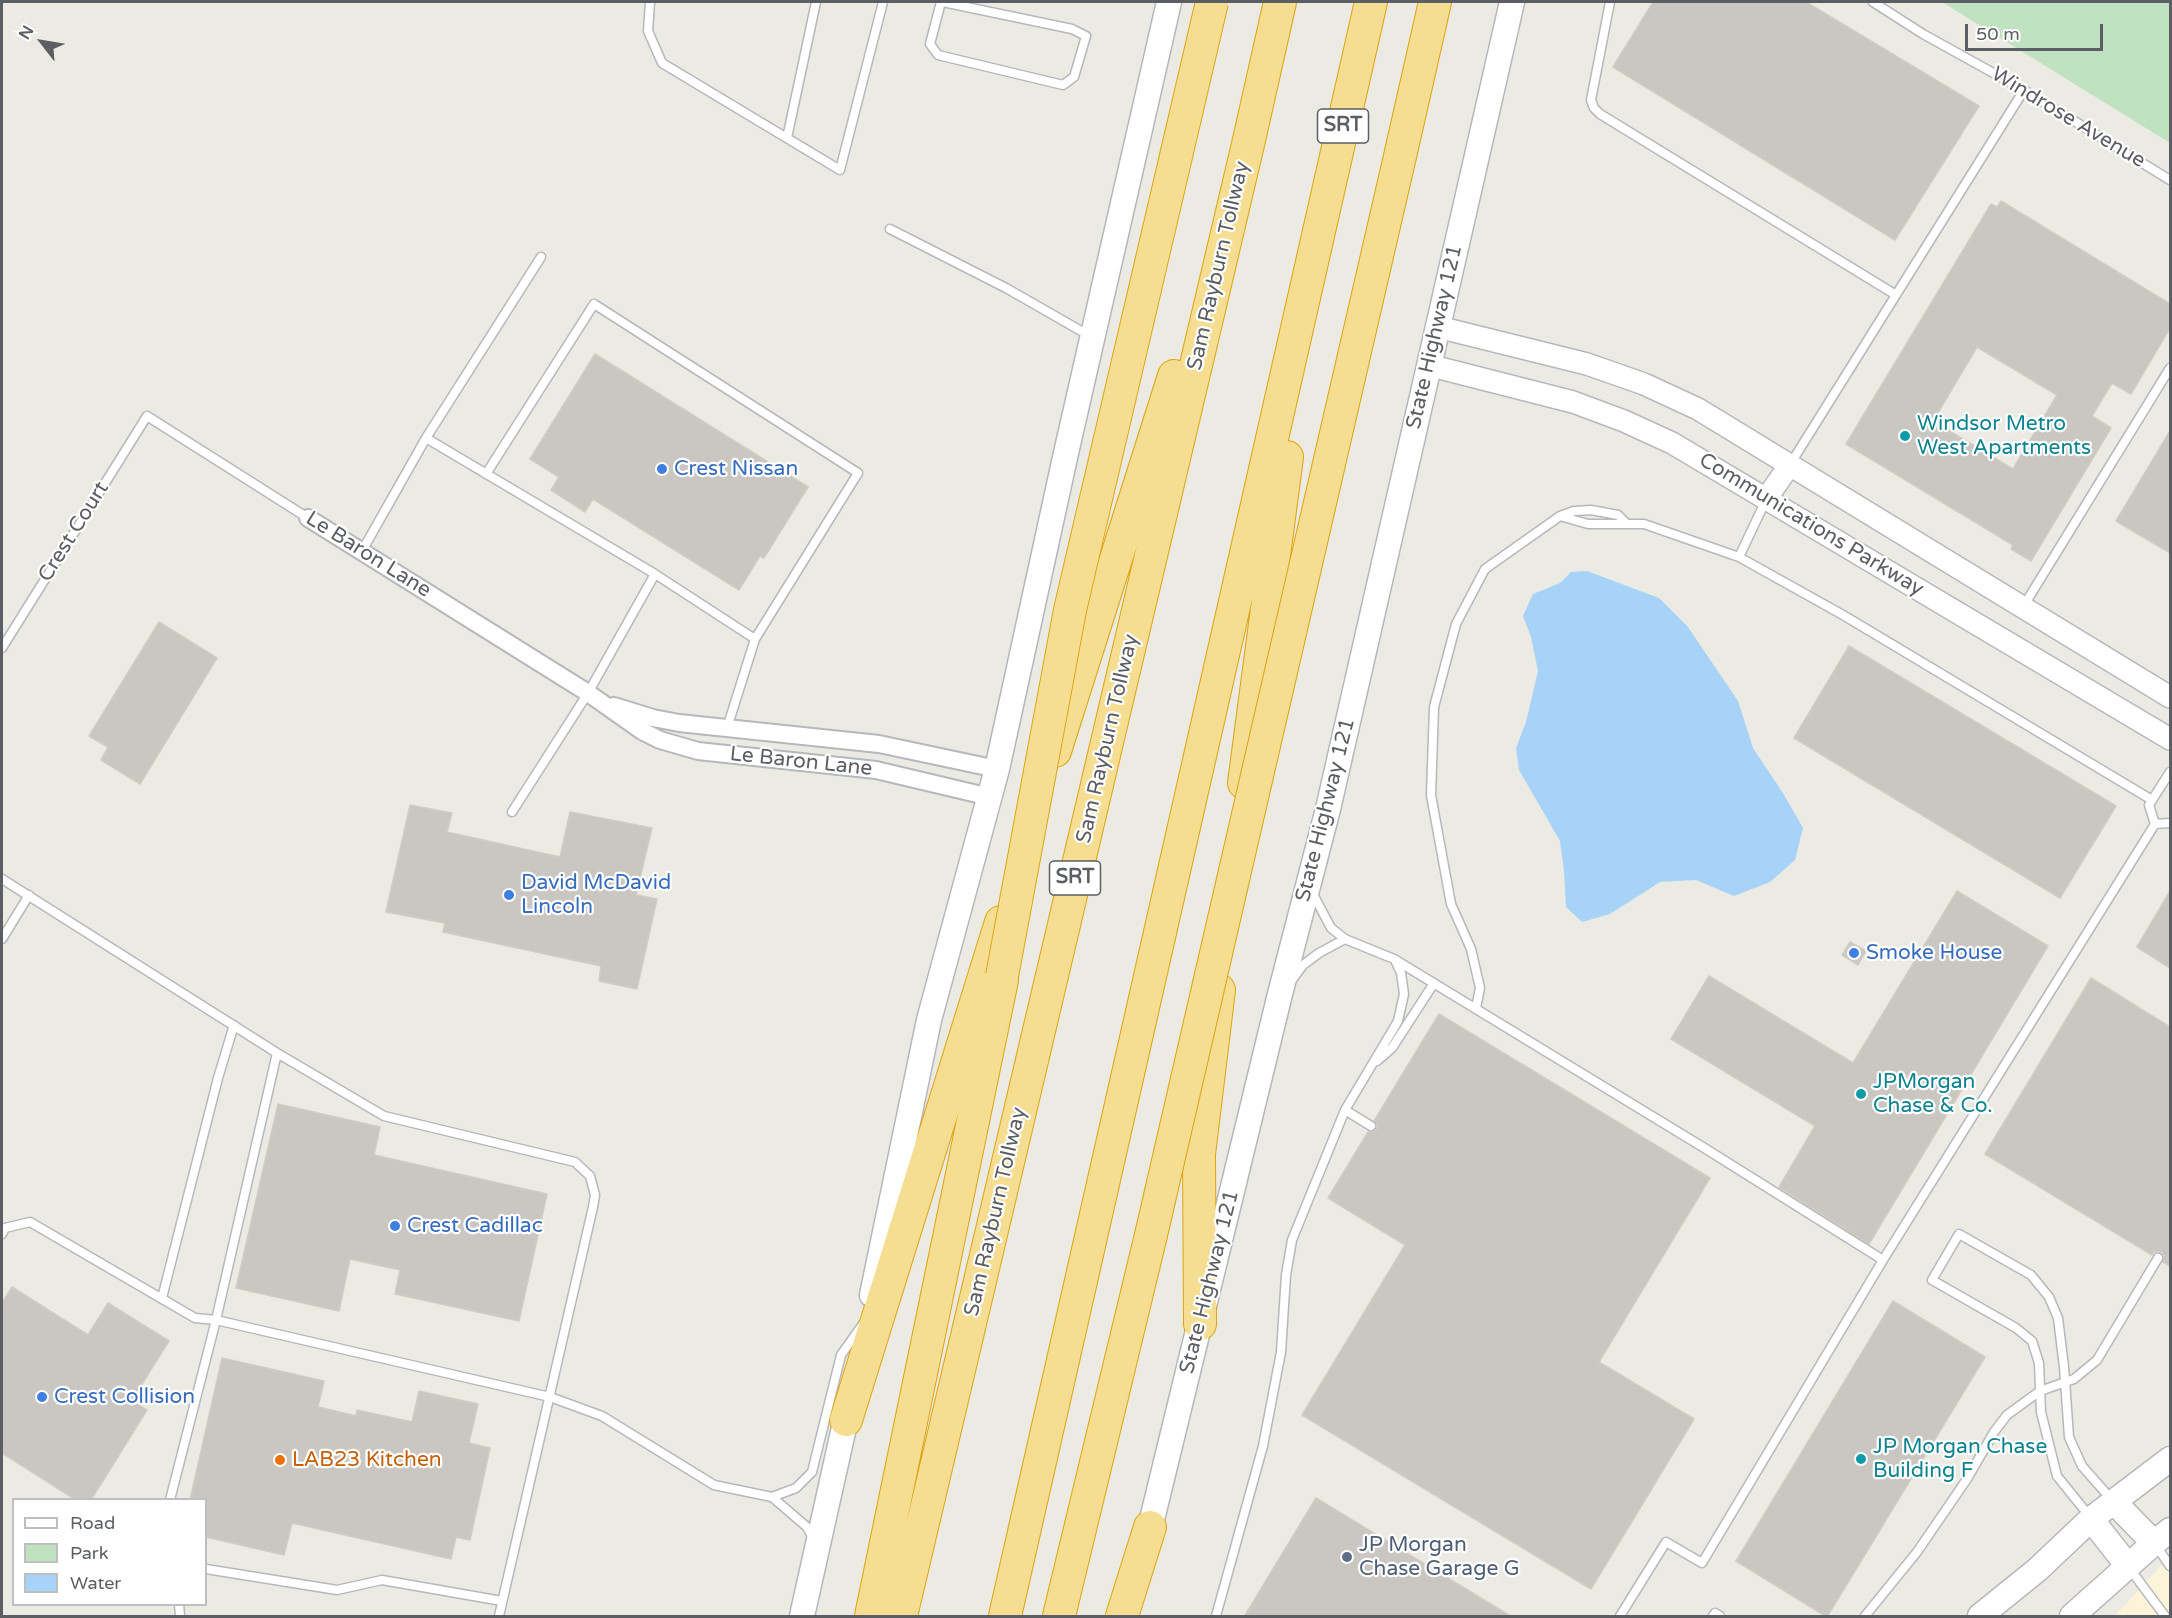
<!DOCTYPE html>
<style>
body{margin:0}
#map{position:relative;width:2172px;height:1618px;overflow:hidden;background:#ecebe3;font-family:"Varela Round",sans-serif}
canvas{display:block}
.frame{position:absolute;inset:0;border:3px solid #5b5e62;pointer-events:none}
.legend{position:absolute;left:12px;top:1498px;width:195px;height:108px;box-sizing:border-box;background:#fff;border:2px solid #bdbfc0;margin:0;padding:8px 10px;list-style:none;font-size:18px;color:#5b5e62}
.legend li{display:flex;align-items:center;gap:12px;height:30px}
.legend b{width:30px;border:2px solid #bdbfc0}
.north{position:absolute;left:12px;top:12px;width:60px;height:60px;-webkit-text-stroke:4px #fff;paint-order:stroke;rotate:301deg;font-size:16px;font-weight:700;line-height:24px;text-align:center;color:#5b5e62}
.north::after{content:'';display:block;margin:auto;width:21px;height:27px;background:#5b5e62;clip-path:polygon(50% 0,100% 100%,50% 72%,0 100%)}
.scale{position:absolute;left:1965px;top:24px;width:138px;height:27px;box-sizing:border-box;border:3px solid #5b5e62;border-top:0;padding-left:8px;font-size:18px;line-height:21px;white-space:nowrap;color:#5b5e62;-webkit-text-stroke:4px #fff;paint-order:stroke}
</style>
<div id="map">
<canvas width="2172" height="1618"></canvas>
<div class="frame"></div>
<ul class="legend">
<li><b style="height:8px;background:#fff"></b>Road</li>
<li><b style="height:16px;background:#c1e2c1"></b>Park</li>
<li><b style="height:16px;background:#a7d3f8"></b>Water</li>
</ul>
<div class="north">N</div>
<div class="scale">50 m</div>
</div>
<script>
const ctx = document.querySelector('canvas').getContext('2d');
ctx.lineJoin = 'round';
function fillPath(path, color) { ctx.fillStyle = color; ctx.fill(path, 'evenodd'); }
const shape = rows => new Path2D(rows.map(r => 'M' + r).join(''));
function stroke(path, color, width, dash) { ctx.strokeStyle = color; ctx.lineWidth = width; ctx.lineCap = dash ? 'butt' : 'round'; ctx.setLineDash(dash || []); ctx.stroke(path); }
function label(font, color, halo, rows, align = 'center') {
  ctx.font = font + ' "Varela Round",sans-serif'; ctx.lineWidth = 4.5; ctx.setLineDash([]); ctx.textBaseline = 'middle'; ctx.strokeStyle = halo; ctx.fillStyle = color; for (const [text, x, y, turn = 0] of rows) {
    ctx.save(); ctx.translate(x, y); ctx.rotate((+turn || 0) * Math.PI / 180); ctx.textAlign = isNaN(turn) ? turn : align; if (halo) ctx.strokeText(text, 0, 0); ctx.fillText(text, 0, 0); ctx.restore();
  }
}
fillPath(shape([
 [2170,1556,2170,1616,2115,1616]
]), '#fbf4d9');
fillPath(shape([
 [1942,2,2170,2,2170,143]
]), '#c1e2c1');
fillPath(shape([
 [1587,571,1659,598,1688,627,1738,701,1753,748,1783,793,1803,828,1795,860,1770,882,1734,896,1696,880,1660,882,1610,914,1582,922,1566,907,1564,871,1560,841,1519,770,1516,748,1526,722,1538,671,1531,637,1523,616,1533,594,1560,583,1571,572]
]), '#a7d3f8');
const building = shape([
 [1653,2,1806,2,1979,106,1895,240,1613,67,1653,2],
 [2001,201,2170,304,2170,328,2131,394,2112,383,2092,416,2111,428,2031,561,2011,549,2013,545,1846,444,1991,204,1997,207,2001,201],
 [1977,347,2057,395,2013,469,1933,421,1977,347],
 [595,354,808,487,764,558,760,556,739,590,593,499,585,512,551,490,559,477,530,459,595,354],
 [2170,431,2170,553,2116,521,2170,431],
 [159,622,217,658,140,784,101,760,108,747,89,736,159,622],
 [1849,646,2116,806,2060,898,1794,738,1849,646],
 [410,805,452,813,447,832,560,857,570,812,652,828,636,895,657,899,637,989,599,981,601,966,443,932,445,923,386,912,410,805],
 [1957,891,2048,946,1869,1244,1779,1187,1815,1126,1671,1039,1709,976,1853,1063,1957,891],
 [2170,891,2170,968,2137,947,2170,891],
 [1850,942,1866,951,1858,965,1842,955,1850,942],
 [2091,978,2170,1027,2170,1266,2163,1262,2164,1255,2161,1252,2155,1252,2152,1255,1985,1154,2091,978],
 [1439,1014,1710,1178,1599,1362,1694,1419,1591,1589,1302,1415,1405,1245,1328,1198,1368,1132,1373,1132,1377,1129,1377,1124,1374,1121,1439,1014],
 [278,1104,380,1127,374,1155,547,1194,519,1321,395,1294,400,1270,350,1259,339,1311,236,1288,278,1104],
 [12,1287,88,1335,108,1303,169,1341,132,1400,147,1410,91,1500,76,1500,2,1453,2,1303,12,1287],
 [1893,1301,1985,1357,1827,1617,1736,1561,1893,1301],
 [222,1358,324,1381,318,1407,356,1416,357,1410,412,1422,419,1391,478,1404,469,1443,490,1448,470,1540,456,1537,451,1559,292,1523,284,1555,206,1537,206,1500,190,1500,222,1358],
 [1316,1498,1512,1617,1244,1617,1316,1498]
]);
fillPath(building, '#cac7c2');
stroke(building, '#d1ccc2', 1.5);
const service = shape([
 [650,2,648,31,662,63,840,170,883,2],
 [941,2,930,44,938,55,1063,85,1074,77,1086,36,1072,29,943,2],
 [1610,2,1591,100,1594,108,1600,114,1896,295],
 [1873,2,1923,34,2024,90,2170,180],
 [787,138,816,2],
 [890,229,1006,288,1090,336],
 [426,438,655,574,755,639],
 [1791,463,2024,90],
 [486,474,594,304,858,473,755,639,727,728],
 [1766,500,1739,557,1843,615,2152,800],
 [1560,516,1588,524,1644,524,1739,557],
 [362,551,426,438,541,257],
 [2023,607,2170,368],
 [2,648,147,416,308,518],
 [512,812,588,693,655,574],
 [2155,824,2170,823],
 [2,879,277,1053,216,1320,550,1397,602,1416,714,1485,772,1497,807,1527,814,1540],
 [1312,892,1331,928,1345,939,1394,959,1706,1149,1883,1260],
 [2,939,29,895],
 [1292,980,1303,965,1319,953,1345,939],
 [1476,1008,1480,988,1471,949,1451,904,1431,795,1434,707,1456,624,1485,569,1560,516,1574,511,1591,510,1618,515,1626,523],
 [277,1053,384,1116,575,1162,590,1176,595,1195,593,1207,499,1616],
 [1377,1061,1392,1048,1434,983],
 [1345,1110,1371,1126],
 [2,1234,5,1228,30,1222,195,1318,216,1320,170,1500],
 [162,1298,218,1078,234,1025],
 [772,1497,796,1488,812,1472,841,1355,863,1324],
 [2091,1518,2057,1476,2041,1412,2039,1363,2032,1341,2016,1328,1932,1280,1959,1234,2031,1275,2049,1297,2058,1318,2064,1367,2069,1437,2082,1466,2112,1500],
 [2155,1544,2170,1566],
 [206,1569,337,1590,382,1580,502,1601],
 [2130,1569,2165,1616],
 [179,1604,180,1616],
 [1216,1616,1263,1446,1281,1352,1286,1275,1292,1240,1345,1110,1398,1021,1404,994,1401,973,1395,960],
 [1620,1616,1666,1542,1702,1563,1883,1260,2155,824,2149,805,2170,772],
 [1713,1616,1715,1613,1720,1616],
 [1865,1616,1917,1552,1967,1479,1994,1432,2007,1415,2040,1391,2074,1379,2097,1360,2158,1258]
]);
const minor = shape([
 [308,518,588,693,642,731,660,740,698,751,876,770,990,797],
 [614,706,653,718,679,723,879,744,997,769]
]);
const tertiary = shape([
 [1438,327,1587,364,1644,384,1698,409,2170,697],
 [1428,365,1573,402,1624,421,1672,443,2170,739],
 [1766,499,1789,466]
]);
const secondary = shape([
 [872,1295,929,1020,997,769,1066,453,1169,2],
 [2114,1502,2154,1543],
 [2091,1519,2128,1566],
 [1146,1544,1280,994,1328,809,1512,2],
 [802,1616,849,1405],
 [1980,1616,2037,1570,2091,1519,2170,1459],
 [2072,1616,2154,1543,2170,1530]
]);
const motorway = shape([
 [1401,152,1435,2],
 [1055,751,1174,376],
 [1244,783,1287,457],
 [1200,1324,1199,1154,1219,990],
 [846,1420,1001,922],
 [871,1616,1002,980],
 [901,1616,1249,140,1280,2],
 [1005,1616,1371,2],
 [1059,1616,1151,1235],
 [1122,1616,1150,1527]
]);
stroke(service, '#b5b8bc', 11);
stroke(minor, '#b5b8bc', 20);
stroke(tertiary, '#b5b8bc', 24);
stroke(secondary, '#b4b7bc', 27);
stroke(motorway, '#dea311', 34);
stroke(service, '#fff', 8);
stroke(minor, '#fff', 16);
stroke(tertiary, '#fff', 21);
stroke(secondary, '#fff', 24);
stroke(motorway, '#f5de91', 32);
const motorwayBridge = shape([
 [1002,976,1070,610,1212,2],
 [1151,1235,1401,152]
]);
stroke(motorwayBridge, '#dea311', 34, []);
stroke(motorwayBridge, '#f5de91', 32);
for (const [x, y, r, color] of [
 [1905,436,6,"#0f9aa8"],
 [662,469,6,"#3f7fe0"],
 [509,895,6,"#3f7fe0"],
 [1854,953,6,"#3f7fe0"],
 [1861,1094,6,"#0f9aa8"],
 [395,1226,6,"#3f7fe0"],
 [42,1397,6,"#3f7fe0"],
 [1861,1459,6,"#0f9aa8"],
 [280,1460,6,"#e8710a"],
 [1347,1557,6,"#5c6f8a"]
]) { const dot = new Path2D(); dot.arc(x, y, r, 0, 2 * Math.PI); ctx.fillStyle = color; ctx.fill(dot); stroke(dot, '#fff', 2); }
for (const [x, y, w] of [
 [1343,126,51],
 [1075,878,51]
]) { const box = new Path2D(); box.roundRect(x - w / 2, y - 17, w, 34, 4.5); ctx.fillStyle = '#fff'; ctx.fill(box); stroke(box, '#5b5e62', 1.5); }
label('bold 20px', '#5b5e62', null, [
 ["SRT",1343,126],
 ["SRT",1075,878]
]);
label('21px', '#5b5e62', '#fff', [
 ["Windrose Avenue",2068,118,31],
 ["Sam Rayburn Tollway",1219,266,-77],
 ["State Highway 121",1435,337,-77],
 ["Communications Parkway",1811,525,31],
 ["Crest Court",74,532,-58],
 ["Le Baron Lane",368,555,32],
 ["Sam Rayburn Tollway",1108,739,-77],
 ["Le Baron Lane",801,762,6],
 ["State Highway 121",1326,810,-76],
 ["Sam Rayburn Tollway",996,1212,-77],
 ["State Highway 121",1210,1282,-76]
]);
label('21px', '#0d838f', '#fff', [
 ["Windsor Metro",1917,424],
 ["West Apartments",1917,448],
 ["JPMorgan",1873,1082],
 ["Chase & Co.",1873,1106],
 ["JP Morgan Chase",1873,1447],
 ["Building F",1873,1471]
], 'left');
label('21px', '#366cbe', '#fff', [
 ["Crest Nissan",674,469],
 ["David McDavid",521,883],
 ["Lincoln",521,907],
 ["Smoke House",1866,953],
 ["Crest Cadillac",407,1226],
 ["Crest Collision",54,1397]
], 'left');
label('21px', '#c56008', '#fff', [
 ["LAB23 Kitchen",292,1460]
], 'left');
label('21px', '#4e5e75', '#fff', [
 ["JP Morgan",1359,1545],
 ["Chase Garage G",1359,1569]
], 'left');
</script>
